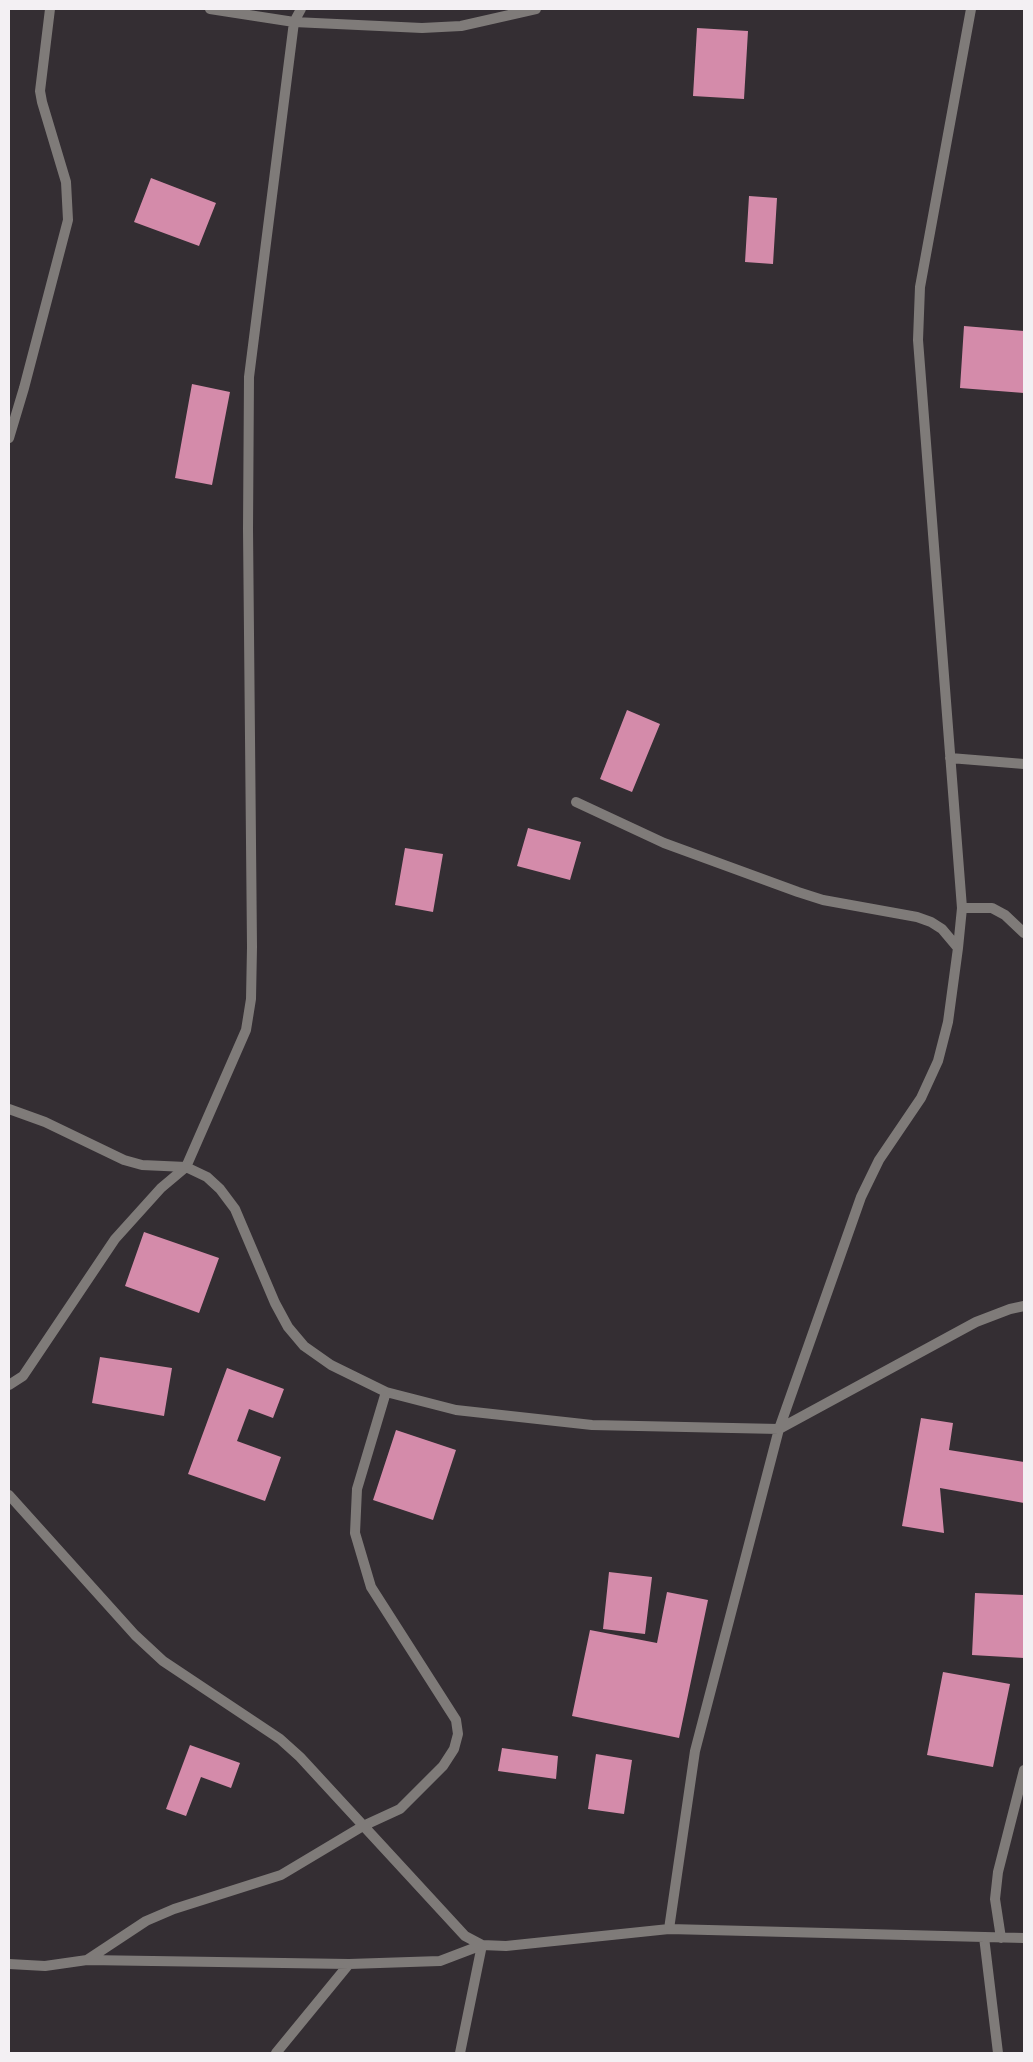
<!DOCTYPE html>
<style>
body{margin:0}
#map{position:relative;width:1033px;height:2062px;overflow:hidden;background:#342e33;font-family:Lato,sans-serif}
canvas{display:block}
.frame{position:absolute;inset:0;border:10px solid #f3f0f3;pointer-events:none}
</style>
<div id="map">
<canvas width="1033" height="2062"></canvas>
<div class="frame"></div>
</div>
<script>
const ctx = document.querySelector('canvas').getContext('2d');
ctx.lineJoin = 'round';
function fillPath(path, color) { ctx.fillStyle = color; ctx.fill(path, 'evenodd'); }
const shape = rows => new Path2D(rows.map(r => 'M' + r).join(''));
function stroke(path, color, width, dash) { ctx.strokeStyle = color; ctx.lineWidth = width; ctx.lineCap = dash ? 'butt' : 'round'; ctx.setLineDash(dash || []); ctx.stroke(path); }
fillPath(shape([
 [697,28,748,31,744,99,693,96],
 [151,178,216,203,199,246,134,222],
 [749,196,777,198,773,264,745,262],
 [964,326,1024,331,1024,393,960,388],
 [192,384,230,392,212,485,175,478],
 [627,710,660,724,632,792,600,779],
 [528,828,581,842,570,880,517,866],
 [405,848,443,854,433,912,395,905],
 [144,1232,219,1258,199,1313,125,1286],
 [100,1357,172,1368,164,1416,92,1403],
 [227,1368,284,1389,273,1418,249,1409,237,1441,281,1457,265,1501,188,1474],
 [921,1418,953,1423,949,1450,1024,1462,1024,1503,940,1488,944,1533,902,1526],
 [396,1430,456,1450,433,1520,373,1500],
 [609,1572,652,1577,645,1634,603,1629],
 [667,1592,708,1600,679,1738,572,1716,590,1630,657,1643],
 [975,1593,1024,1595,1024,1658,972,1655],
 [943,1672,1010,1684,993,1767,927,1755],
 [190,1745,240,1763,231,1788,201,1777,186,1816,166,1809],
 [502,1748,558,1756,556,1779,498,1771],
 [596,1754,632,1760,624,1814,588,1809]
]), '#d48baa');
stroke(shape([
 [210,9,294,22,422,28,461,26,536,9],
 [9,438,24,388,68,220,66,182,42,102,40,91,50,9],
 [950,758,1024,764],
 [576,802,664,843,798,892,823,900,917,917,931,922,942,929,958,948],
 [962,908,992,908,1005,915,1024,933],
 [9,1109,45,1122,124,1160,142,1165,186,1167,207,1177,220,1189,235,1209,275,1303,288,1327,304,1346,331,1365,386,1392,456,1410,592,1425,779,1429,861,1197,879,1160,921,1098,938,1061,948,1022,958,948,962,908,918,340,920,287,971,9],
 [9,1385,23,1376,115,1239,161,1188,186,1167,246,1030,251,999,252,947,248,529,249,377,294,22,301,9],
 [9,1495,135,1635,163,1661,280,1739,300,1757,465,1936,482,1945,506,1946,669,1929,1024,1938],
 [669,1929,695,1751,779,1429,976,1322,1010,1309,1024,1306],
 [984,1937,998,2053],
 [1001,1938,995,1899,998,1872,1024,1770],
 [87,1960,349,1964],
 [9,1964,45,1966,87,1960,146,1921,174,1909,281,1875,363,1826,400,1809,443,1766,454,1749,458,1734,456,1720,371,1587,355,1533,357,1489,386,1392],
 [276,2053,349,1964,440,1961,482,1945],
 [460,2053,482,1945]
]), '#7f7b79', 10);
</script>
